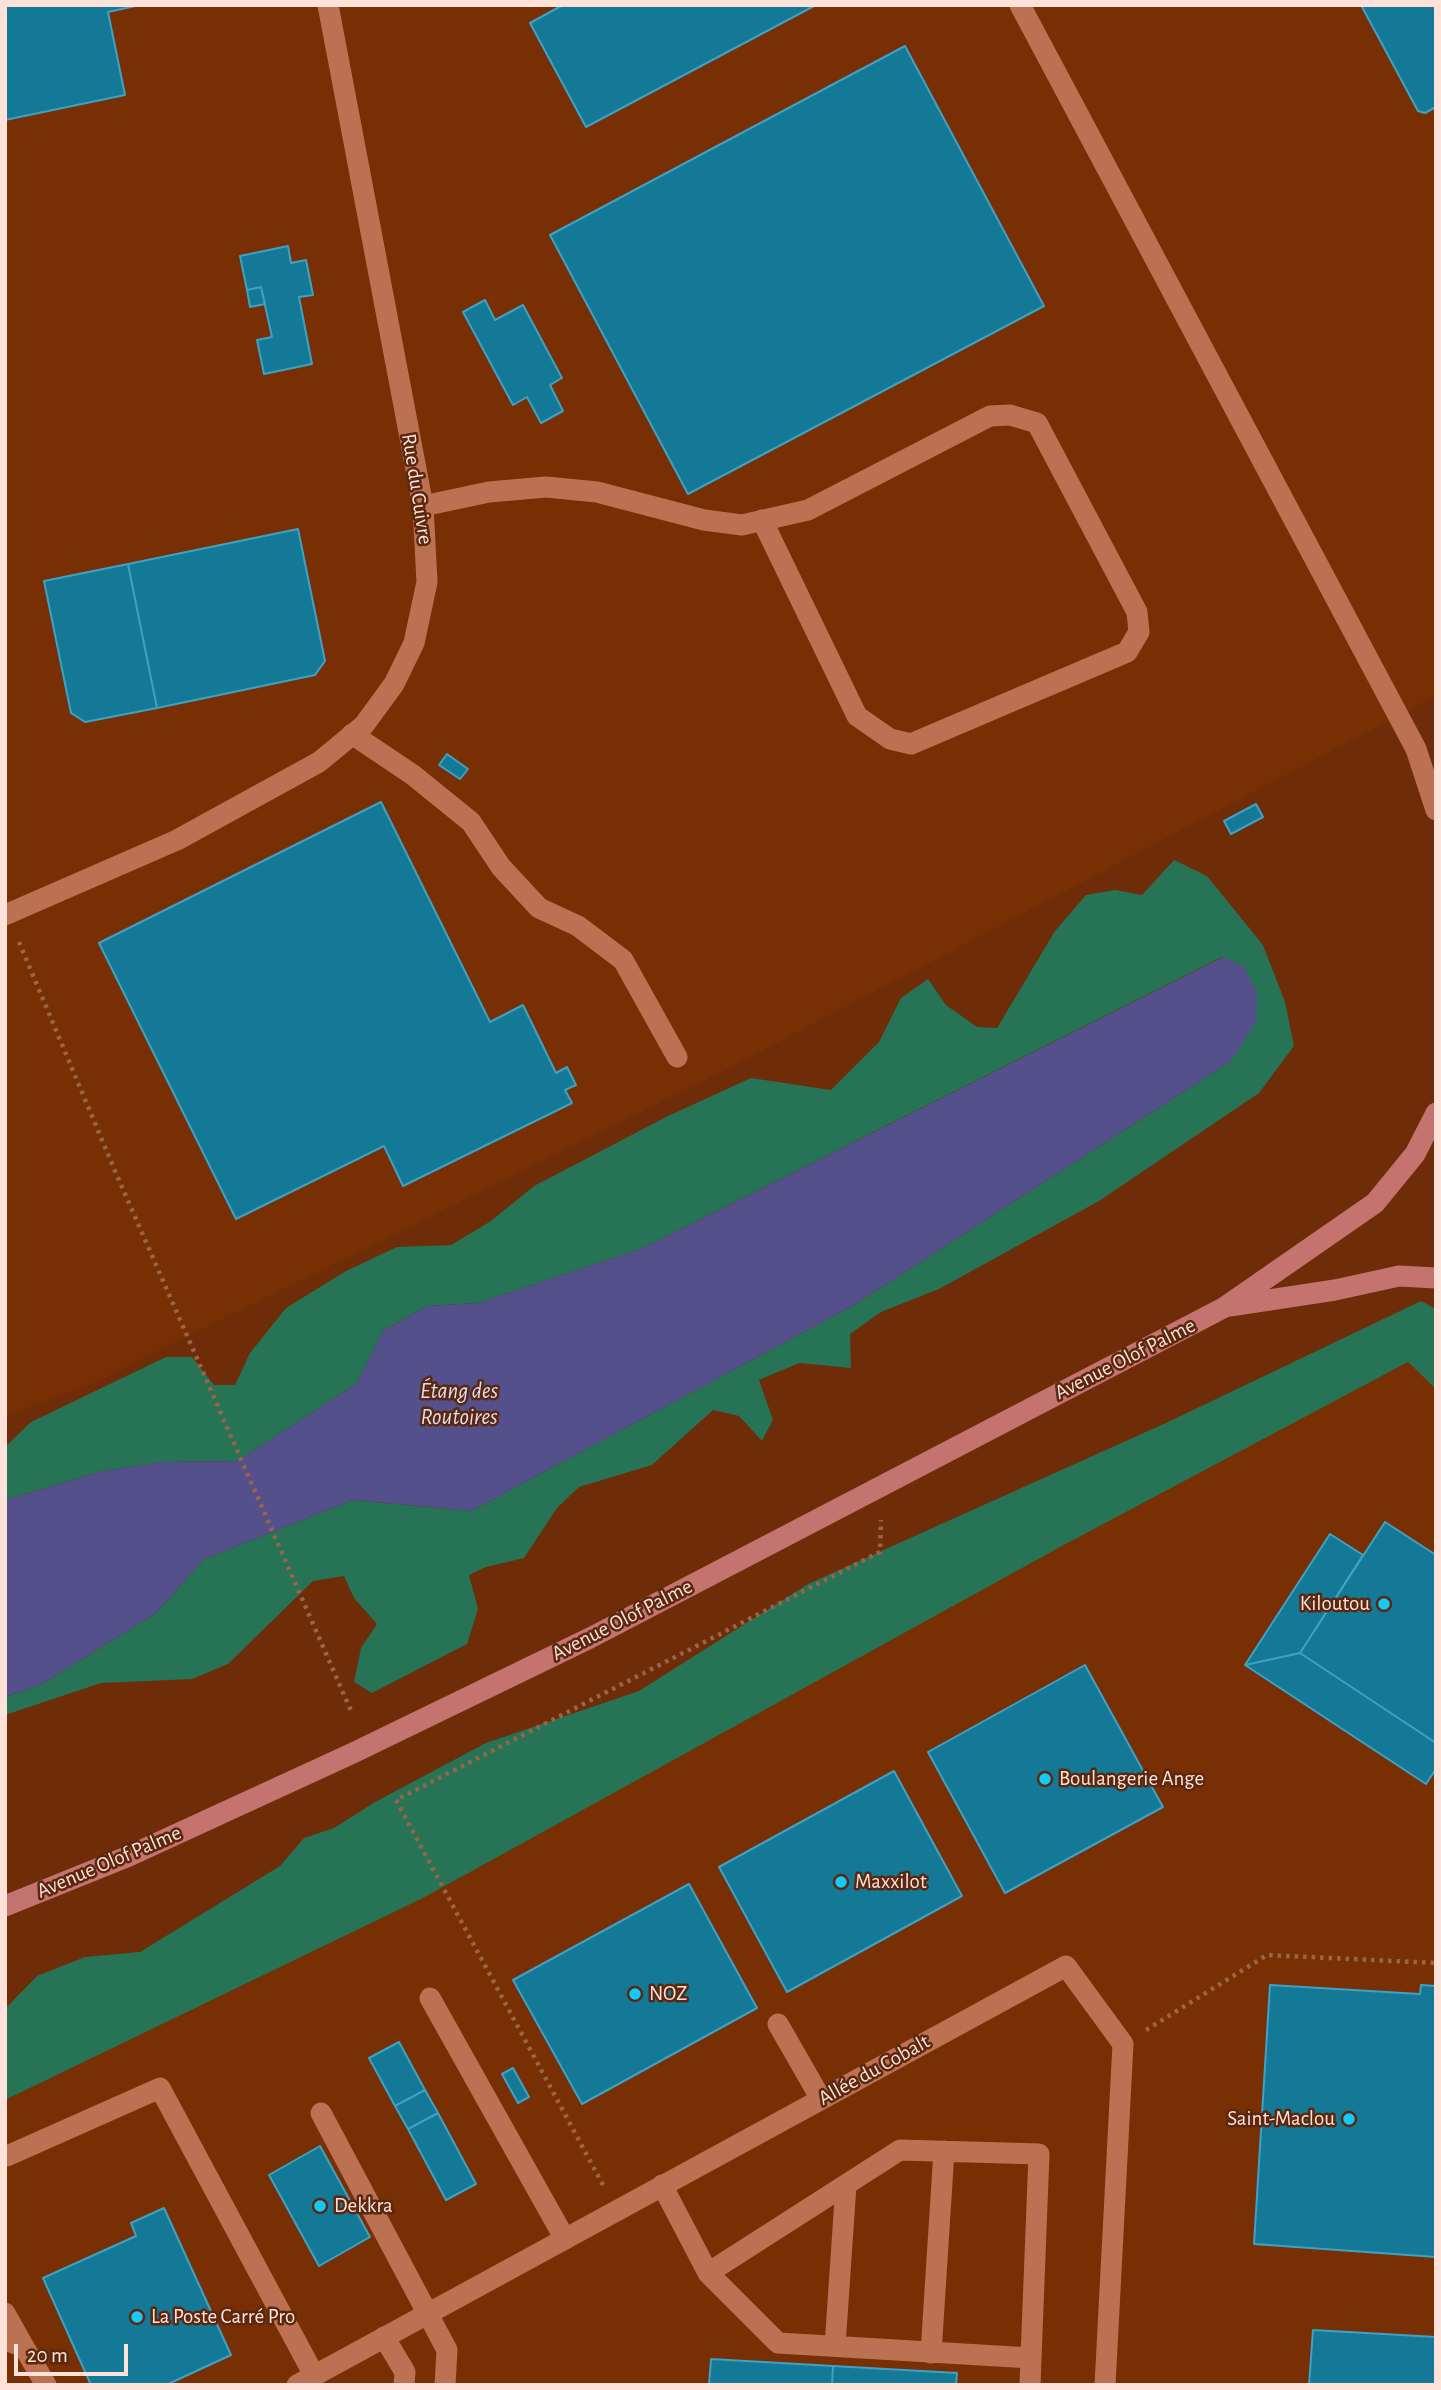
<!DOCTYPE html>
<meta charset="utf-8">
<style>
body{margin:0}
#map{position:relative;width:1441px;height:2390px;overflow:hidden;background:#6e2c08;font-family:"Alegreya Sans",sans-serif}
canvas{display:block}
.frame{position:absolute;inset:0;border:7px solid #fce2d8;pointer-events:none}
.scale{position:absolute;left:14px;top:2344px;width:114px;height:32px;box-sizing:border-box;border:4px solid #fce2d8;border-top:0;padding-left:9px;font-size:21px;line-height:24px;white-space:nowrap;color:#fce2d8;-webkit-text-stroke:5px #5b270f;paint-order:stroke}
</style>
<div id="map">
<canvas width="1441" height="2390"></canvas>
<div class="frame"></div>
<div class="scale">20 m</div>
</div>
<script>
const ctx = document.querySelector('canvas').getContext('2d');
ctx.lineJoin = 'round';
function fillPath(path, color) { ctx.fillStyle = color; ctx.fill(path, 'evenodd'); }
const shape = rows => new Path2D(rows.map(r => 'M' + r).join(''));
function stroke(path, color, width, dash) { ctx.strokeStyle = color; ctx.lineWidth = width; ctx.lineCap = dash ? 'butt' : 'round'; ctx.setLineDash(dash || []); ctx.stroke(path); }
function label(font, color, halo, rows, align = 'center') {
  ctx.font = font + ' "Alegreya Sans",sans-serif'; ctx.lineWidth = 5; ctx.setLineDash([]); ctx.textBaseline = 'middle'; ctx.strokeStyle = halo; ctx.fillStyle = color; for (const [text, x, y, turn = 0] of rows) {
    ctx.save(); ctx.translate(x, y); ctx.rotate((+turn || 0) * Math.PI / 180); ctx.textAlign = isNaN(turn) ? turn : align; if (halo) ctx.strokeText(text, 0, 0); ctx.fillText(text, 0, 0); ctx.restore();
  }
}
fillPath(shape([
 [5,5,1436,5,1436,696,726,1070,92,1384,5,1416],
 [1408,1361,1436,1389,1436,2385,5,2385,5,2100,423,1898,1062,1546]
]), '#792f04');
fillPath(shape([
 [1174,860,1207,876,1263,945,1285,1002,1294,1046,1259,1093,1099,1201,939,1289,881,1312,850,1334,851,1368,799,1363,759,1380,773,1420,762,1441,739,1416,713,1410,652,1465,579,1487,557,1508,524,1558,486,1567,469,1575,478,1609,467,1644,372,1693,354,1682,361,1648,377,1624,354,1598,344,1576,313,1581,228,1664,192,1679,101,1683,5,1715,5,1697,42,1684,156,1613,204,1559,353,1500,471,1511,854,1305,1231,1061,1244,967,1222,957,641,1249,478,1303,427,1306,383,1331,357,1383,238,1461,163,1462,103,1471,5,1500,5,1447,31,1422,166,1357,192,1357,214,1385,235,1385,250,1353,286,1308,346,1271,397,1247,451,1245,491,1221,534,1186,668,1116,751,1078,831,1090,879,1042,901,998,928,979,946,1005,977,1027,997,1028,1055,931,1086,895,1115,890,1142,895],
 [1421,1301,1436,1309,1436,1389,1408,1362,1062,1546,423,1898,5,2100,5,2009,37,1976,85,1957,140,1952,280,1866,304,1838,334,1828,375,1802,486,1743,639,1691,808,1584,1168,1422]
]), '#267355');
fillPath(shape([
 [1223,957,1244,967,1257,992,1256,1022,1231,1061,854,1305,471,1511,353,1500,204,1559,156,1613,42,1684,5,1697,5,1500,103,1471,162,1462,238,1461,357,1383,383,1331,427,1306,478,1303,641,1249]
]), '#53508c');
const building = shape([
 [5,5,140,5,108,12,125,95,5,120,5,5],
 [563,5,816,5,586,127,530,23,563,5],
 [1361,5,1436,5,1436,107,1425,113,1418,111,1361,5],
 [905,46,1044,306,688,494,550,235,905,46],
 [288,246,291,263,306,260,313,295,299,297,312,364,264,374,257,340,272,337,261,287,247,290,240,256,288,246],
 [261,287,265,304,250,307,247,290,261,287],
 [485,300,495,320,523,305,562,378,550,385,563,411,541,423,527,397,513,405,463,312,485,300],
 [298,529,325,661,315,675,157,708,128,564,298,529],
 [128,564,157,708,85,722,71,713,44,581,128,564],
 [447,754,468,769,460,779,439,765,447,754],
 [381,802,490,1022,523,1005,556,1073,567,1067,576,1085,565,1090,572,1103,403,1186,384,1146,236,1219,99,943,381,802],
 [1256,804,1263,817,1231,834,1224,821,1256,804],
 [1385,1522,1436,1555,1436,1743,1300,1653,1385,1522],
 [1330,1534,1363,1555,1300,1653,1245,1665,1330,1534],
 [1300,1653,1436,1743,1436,1769,1426,1784,1245,1665,1300,1653],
 [1085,1665,1163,1807,1005,1893,928,1752,1085,1665],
 [894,1771,962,1896,787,1992,719,1867,894,1771],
 [689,1884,757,2008,582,2104,513,1980,689,1884],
 [1270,1985,1420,1994,1421,1985,1436,1986,1436,2257,1254,2244,1270,1985],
 [399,2042,425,2090,395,2106,369,2058,399,2042],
 [513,2068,529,2097,518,2103,502,2074,513,2068],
 [425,2090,438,2113,408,2129,395,2106,425,2090],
 [438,2113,476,2184,446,2200,408,2129,438,2113],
 [320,2146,370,2237,319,2266,269,2175,320,2146],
 [164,2208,231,2355,166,2385,91,2385,43,2278,136,2236,131,2223,164,2208],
 [1313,2330,1436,2337,1436,2385,1309,2385,1313,2330],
 [711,2359,833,2366,832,2385,709,2385,711,2359],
 [833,2366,957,2373,956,2385,832,2385,833,2366]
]);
fillPath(building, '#137997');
stroke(building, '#3da2c4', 2);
stroke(shape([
 [19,942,115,1171,352,1713],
 [1146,2030,1267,1955,1436,1963],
 [603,2185,396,1800,880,1552,881,1520]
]), '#9a6448', 4.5, [3.5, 5]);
stroke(shape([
 [423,506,489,492,546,487,597,492,704,520,742,525,808,510,990,416,1010,415,1037,423,1137,612,1139,632,1127,652,911,744,890,739,857,716,762,520],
 [352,734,413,775,471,822,501,867,539,908,578,926,623,960,677,1057],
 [430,1998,565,2239],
 [778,2024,821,2099],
 [321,2113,447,2350,445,2385],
 [7,2156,160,2088,314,2375],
 [662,2185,708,2273,778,2343,1031,2358,1039,2154,900,2150,708,2273],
 [5,2313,24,2347],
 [384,2337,405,2372,404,2385],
 [5,2340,24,2347,46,2385],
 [835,2346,846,2185],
 [931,2353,944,2151],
 [1030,2385,1031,2358]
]), '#bc7252', 21);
stroke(shape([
 [5,915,177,840,319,762,364,725,394,684,414,643,427,582,423,506,328,5],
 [297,2385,1066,1966,1123,2044,1105,2385]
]), '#bc7252', 21);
stroke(shape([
 [1020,5,1416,749,1436,810]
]), '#bc7252', 21);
stroke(shape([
 [1230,1306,1335,1290,1399,1276,1436,1278],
 [5,1906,129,1856,353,1753,590,1638,1225,1307,1375,1203,1415,1154,1436,1113]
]), '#c4736e', 21);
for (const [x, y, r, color] of [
 [1384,1604,7,"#15cafb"],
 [1045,1779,7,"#15cafb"],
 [841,1882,7,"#15cafb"],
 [635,1994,7,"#15cafb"],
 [1349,2119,7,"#15cafb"],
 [320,2206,7,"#15cafb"],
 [137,2317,7,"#15cafb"]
]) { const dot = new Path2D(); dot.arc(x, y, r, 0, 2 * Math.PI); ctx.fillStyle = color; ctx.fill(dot); stroke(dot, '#5b270f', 2.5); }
label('21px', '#fce2d8', '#5b270f', [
 ["Rue du Cuivre",417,489,81],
 ["Avenue Olof Palme",1125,1359,-27],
 ["Avenue Olof Palme",622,1620,-27],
 ["Avenue Olof Palme",109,1862,-23],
 ["Allée du Cobalt",874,2070,-29]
]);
label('21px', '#fce2d8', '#5b270f', [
 ["Kiloutou",1370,1604,"right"],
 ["Boulangerie Ange",1059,1779],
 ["Maxxilot",855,1882],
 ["NOZ",649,1994],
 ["Saint-Maclou",1335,2119,"right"],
 ["Dekkra",334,2206],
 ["La Poste Carré Pro",151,2317]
], 'left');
label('italic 23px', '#dedff2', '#5b270f', [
 ["Étang des",459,1391],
 ["Routoires",459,1417]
]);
</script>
